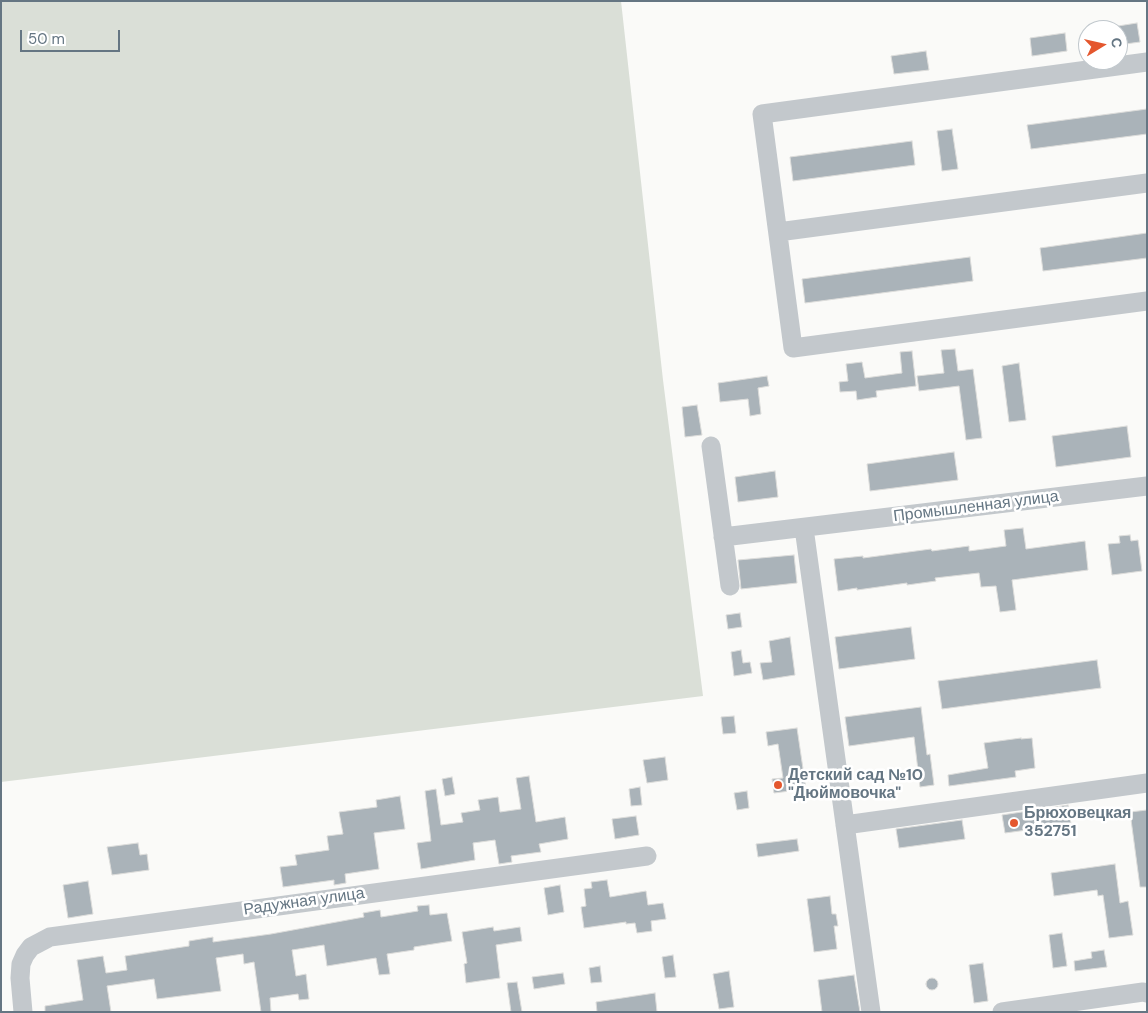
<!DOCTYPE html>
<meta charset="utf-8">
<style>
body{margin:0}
#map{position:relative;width:1148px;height:1013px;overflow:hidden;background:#fafaf8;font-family:"DM Sans",sans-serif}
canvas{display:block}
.frame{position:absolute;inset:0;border:2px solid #657683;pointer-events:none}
.north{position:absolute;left:1078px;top:20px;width:50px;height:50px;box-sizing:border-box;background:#fff;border:1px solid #c1c8cd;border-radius:50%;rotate:81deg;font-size:14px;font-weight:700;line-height:20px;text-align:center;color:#657683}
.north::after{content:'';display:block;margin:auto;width:18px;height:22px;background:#e4572e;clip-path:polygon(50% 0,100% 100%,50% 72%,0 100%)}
.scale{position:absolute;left:20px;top:30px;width:100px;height:22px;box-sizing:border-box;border:2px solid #657683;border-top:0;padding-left:6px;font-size:15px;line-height:18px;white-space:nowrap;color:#657683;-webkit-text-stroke:4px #fff;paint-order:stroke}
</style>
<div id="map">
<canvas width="1148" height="1013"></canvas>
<div class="frame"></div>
<div class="north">С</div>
<div class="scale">50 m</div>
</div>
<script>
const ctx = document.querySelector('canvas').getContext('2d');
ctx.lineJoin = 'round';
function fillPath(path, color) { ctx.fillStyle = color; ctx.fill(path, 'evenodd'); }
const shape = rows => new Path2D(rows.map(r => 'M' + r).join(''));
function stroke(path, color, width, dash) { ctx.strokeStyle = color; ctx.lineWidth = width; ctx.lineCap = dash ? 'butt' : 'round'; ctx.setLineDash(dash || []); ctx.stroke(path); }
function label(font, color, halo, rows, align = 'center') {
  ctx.font = font + ' "DM Sans",sans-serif'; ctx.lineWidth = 5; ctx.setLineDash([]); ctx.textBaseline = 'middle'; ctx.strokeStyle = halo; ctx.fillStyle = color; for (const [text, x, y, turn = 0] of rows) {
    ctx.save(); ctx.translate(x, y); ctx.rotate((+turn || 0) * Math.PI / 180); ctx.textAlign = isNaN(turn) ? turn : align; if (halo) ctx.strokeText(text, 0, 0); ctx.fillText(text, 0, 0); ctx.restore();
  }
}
fillPath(shape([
 [1,1,621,1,663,380,703,696,1,782]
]), '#dadfd7');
const building = shape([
 [1137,23,1140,42,1118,45,1118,26,1137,23],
 [1065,33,1067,51,1032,56,1030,38,1065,33],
 [926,51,929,70,894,74,891,56,926,51],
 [1147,109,1147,134,1031,149,1027,125,1147,109],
 [952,129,958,169,942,171,937,131,952,129],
 [912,141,915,165,793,181,790,157,912,141],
 [1147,233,1147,258,1043,271,1040,248,1147,233],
 [970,257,973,281,805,303,802,279,970,257],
 [955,349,958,371,973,369,982,438,966,440,959,386,919,391,917,376,944,373,941,350,955,349],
 [912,351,916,386,876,391,877,397,857,400,856,391,840,392,839,382,848,381,846,364,862,362,865,378,902,373,900,352,912,351],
 [1019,363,1026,420,1009,422,1002,366,1019,363],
 [767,376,769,386,758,388,761,414,750,416,748,399,720,402,718,383,767,376],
 [697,405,702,435,685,437,682,407,697,405],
 [1127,426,1131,457,1056,467,1052,436,1127,426],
 [954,452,958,480,870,491,867,464,954,452],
 [775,471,778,497,738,502,735,477,775,471],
 [1023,528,1026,549,1085,541,1088,570,1012,580,1016,610,1000,612,996,586,981,587,979,573,935,578,936,581,907,585,907,583,857,590,857,588,838,591,834,559,863,556,863,558,931,549,932,551,969,546,969,551,1006,546,1004,530,1023,528],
 [1130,535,1131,541,1138,540,1142,571,1112,575,1108,544,1120,543,1119,536,1130,535],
 [794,555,797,583,741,589,738,560,794,555],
 [740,613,742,627,728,629,726,615,740,613],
 [911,627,915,659,839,669,835,637,911,627],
 [790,637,795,675,763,680,760,663,772,662,769,641,790,637],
 [741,650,743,663,750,662,752,673,734,676,731,652,741,650],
 [1097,660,1101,688,942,709,938,681,1097,660],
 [921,707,927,755,930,754,934,785,920,787,914,737,849,746,845,717,921,707],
 [734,716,736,733,723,734,721,717,734,716],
 [797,728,806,789,774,793,772,779,783,778,778,744,768,746,766,732,797,728],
 [1021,738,1021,739,1032,738,1035,768,1015,771,1016,777,949,786,948,775,988,768,984,743,1021,738],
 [665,757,668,780,647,783,643,760,665,757],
 [529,776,536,822,565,817,568,839,539,844,541,852,511,856,512,862,499,864,495,840,473,843,475,860,421,869,417,843,431,841,425,791,436,789,441,825,463,822,461,813,480,810,478,800,498,797,500,812,521,809,516,778,529,776],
 [452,777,455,794,445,796,442,779,452,777],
 [640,787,642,805,631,806,629,789,640,787],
 [747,791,749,808,737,810,734,793,747,791],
 [400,796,405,829,374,833,379,869,345,874,346,883,334,885,334,880,283,887,280,867,297,865,295,855,329,850,327,836,343,834,339,812,377,807,376,800,400,796],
 [1068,805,1071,824,1005,833,1002,815,1068,805],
 [1147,810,1147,887,1140,887,1130,812,1147,810],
 [636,816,639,835,615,839,612,819,636,816],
 [962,820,965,839,899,848,896,829,962,820],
 [797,839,799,851,758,857,756,844,797,839],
 [138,843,140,855,147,854,149,870,112,875,107,847,138,843],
 [1115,864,1120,903,1128,901,1133,935,1109,938,1103,895,1098,896,1097,890,1054,896,1051,873,1115,864],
 [607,880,610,897,646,891,648,905,663,903,666,919,651,921,652,931,637,933,635,923,626,924,626,922,584,928,581,907,586,906,584,889,592,888,591,882,607,880],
 [88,881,93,914,68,918,63,885,88,881],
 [560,885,564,912,548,915,544,888,560,885],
 [830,896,832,914,836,914,838,926,834,926,837,949,814,952,807,899,830,896],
 [429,905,430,915,447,913,452,941,414,947,414,950,387,954,390,974,379,975,376,958,327,966,324,945,292,950,296,976,306,974,309,999,299,1000,298,994,270,998,271,1012,261,1012,254,962,244,964,243,954,216,958,221,991,157,999,154,979,107,986,111,1012,45,1012,45,1006,83,1000,77,960,103,956,106,973,127,970,125,956,189,946,189,941,213,937,213,942,271,934,364,917,363,913,380,910,381,917,418,911,417,906,429,905],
 [493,927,494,931,520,927,522,941,496,945,500,978,466,983,464,964,467,963,462,932,493,927],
 [1062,933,1067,966,1053,968,1049,935,1062,933],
 [1104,950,1107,967,1075,971,1074,961,1092,958,1091,952,1104,950],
 [673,955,676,977,665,978,662,957,673,955],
 [983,963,988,1001,974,1003,969,965,983,963],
 [600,966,602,982,591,983,589,968,600,966],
 [729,971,734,1007,719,1009,713,974,729,971],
 [563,973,565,984,534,989,532,977,563,973],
 [854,975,860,1012,822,1012,818,980,854,975],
 '926 984a6 6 0 1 1 12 0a6 6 0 1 1-12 0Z',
 [517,982,522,1012,511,1012,507,983,517,982],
 [655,993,657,1012,597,1012,596,1002,655,993]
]);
fillPath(building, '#aab3b9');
stroke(building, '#dcdcda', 1);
stroke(shape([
 [1147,62,762,114,793,348,1147,301],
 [778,232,1147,183],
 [711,446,730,586],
 [804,528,871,1012],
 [723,537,1147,486],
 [845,825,1147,783],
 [23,1012,20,978,21,964,25,955,31,947,50,937,647,856],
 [1002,1012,1143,992,1147,993]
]), '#c3c8cc', 19);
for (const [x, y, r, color] of [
 [778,785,5,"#e4572e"],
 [1014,823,5,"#e4572e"]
]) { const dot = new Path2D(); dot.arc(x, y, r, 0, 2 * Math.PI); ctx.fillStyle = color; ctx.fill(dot); stroke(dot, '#fff', 2); }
label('16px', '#657683', '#fff', [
 ["Промышленная улица",976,507,-7],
 ["Радужная улица",304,902,-8]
]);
label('bold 16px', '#657683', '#fff', [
 ["Детский сад №10",788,776],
 ["\"Дюймовочка\"",788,794],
 ["Брюховецкая",1024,814],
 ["352751",1024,832]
], 'left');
</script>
